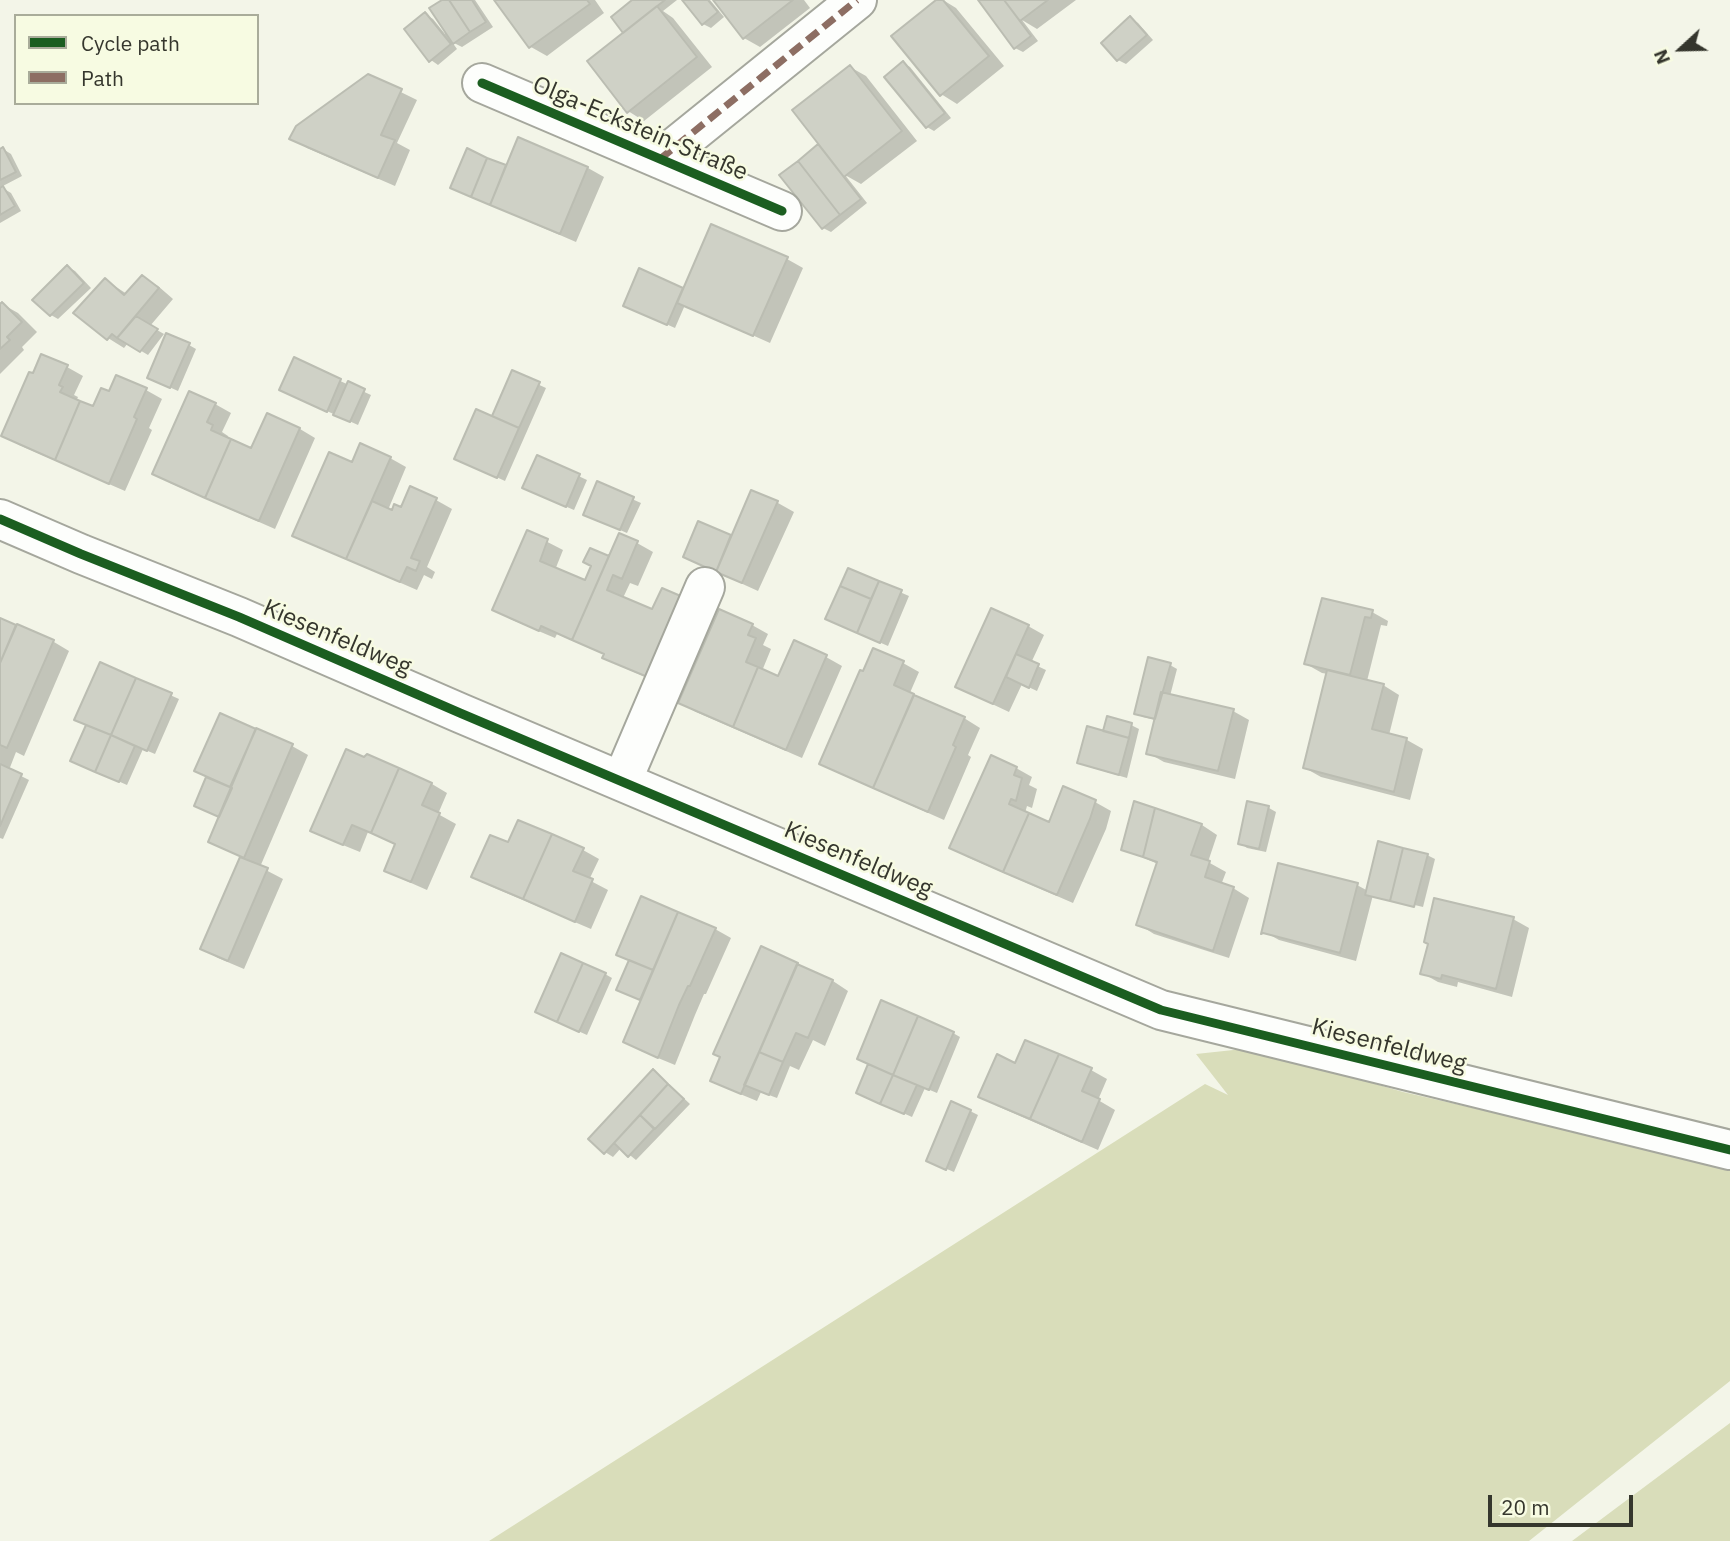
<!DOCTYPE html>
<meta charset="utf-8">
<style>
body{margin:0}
#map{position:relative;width:1730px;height:1541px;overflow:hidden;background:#f3f5e8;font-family:"IBM Plex Sans",sans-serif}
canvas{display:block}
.legend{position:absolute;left:14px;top:14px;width:245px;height:91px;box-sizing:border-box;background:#f7fbe2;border:2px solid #a9ac9a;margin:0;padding:9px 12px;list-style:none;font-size:21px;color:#35362d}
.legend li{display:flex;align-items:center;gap:14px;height:35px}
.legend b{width:35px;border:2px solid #a9ac9a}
.north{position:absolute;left:1646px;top:14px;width:70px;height:70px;-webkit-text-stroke:5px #f7fbe2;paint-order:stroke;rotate:248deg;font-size:19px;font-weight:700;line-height:28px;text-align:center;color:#35362d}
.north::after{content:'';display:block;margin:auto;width:24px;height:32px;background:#35362d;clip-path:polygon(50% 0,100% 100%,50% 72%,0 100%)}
.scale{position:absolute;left:1488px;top:1495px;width:145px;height:32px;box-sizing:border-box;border:4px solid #35362d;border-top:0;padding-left:9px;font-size:21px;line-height:24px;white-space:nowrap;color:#35362d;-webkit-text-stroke:5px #f7fbe2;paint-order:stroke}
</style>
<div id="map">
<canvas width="1730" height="1541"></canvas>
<ul class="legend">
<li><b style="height:9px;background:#1b5e20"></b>Cycle path</li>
<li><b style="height:9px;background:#8d6e63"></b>Path</li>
</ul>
<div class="north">N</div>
<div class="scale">20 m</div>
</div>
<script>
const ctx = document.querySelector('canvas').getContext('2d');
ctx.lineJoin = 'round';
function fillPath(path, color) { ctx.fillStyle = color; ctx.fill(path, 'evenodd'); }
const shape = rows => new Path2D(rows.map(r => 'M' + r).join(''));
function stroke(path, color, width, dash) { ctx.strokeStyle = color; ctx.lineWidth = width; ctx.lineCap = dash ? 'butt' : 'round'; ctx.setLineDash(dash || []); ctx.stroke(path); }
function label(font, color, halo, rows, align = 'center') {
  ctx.font = font + ' "IBM Plex Sans",sans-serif'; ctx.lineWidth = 5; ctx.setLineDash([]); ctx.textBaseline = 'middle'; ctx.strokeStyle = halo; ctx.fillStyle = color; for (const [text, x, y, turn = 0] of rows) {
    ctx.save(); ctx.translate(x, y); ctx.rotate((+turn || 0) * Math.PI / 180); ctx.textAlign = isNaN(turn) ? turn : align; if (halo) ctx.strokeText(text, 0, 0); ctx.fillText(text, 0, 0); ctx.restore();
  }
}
fillPath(shape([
 [1252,1048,1403,1092,1657,1150,1730,1170,1730,1381,1529,1541,489,1541,1205,1084,1228,1095,1196,1054],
 [1730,1423,1730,1541,1572,1541]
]), '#d9ddba');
fillPath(shape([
 [445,0,475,0,493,27,462,47,452,42,457,49,438,65,431,60,425,14,433,19,445,34,447,33],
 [496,0,595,0,604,13,547,56,531,47],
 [635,0,677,0,663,11,673,18,712,67,644,121,628,111,626,33],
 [684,0,710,0,724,17,711,28,703,24],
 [715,0,804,0,810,8,760,47,744,38],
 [939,0,943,0,956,8,1004,66,957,104,941,94],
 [980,0,1076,0,1037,29,1022,20,1038,41,1023,52,1015,48],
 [1131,19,1138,23,1153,40,1126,64,1118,60,1103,43],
 [903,63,910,67,951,118,934,131,927,127],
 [850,67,866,76,917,141,861,184,845,175,867,203,831,232,823,228,781,175,818,146,826,151],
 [368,76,417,100,397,143,410,150,395,186,307,148,291,138],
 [519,139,588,168,604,177,576,242,460,192,468,151,507,168],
 [3,149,11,154,22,176,1,187,11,193,21,211,0,223,0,151],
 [787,259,803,268,770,343,685,305,675,328,632,309,640,270,685,290],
 [68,267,75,271,91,288,58,319,51,315],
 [142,277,158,286,173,299,150,326,164,334,148,355,128,343,124,348,108,338,105,280,127,294],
 [2,304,18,313,37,332,22,347,24,350,0,374,0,306],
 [189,345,196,349,178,391,156,381],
 [294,360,371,395,358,425,289,394],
 [67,367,83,376,74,395,78,397,76,401,94,409,110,394,146,390,162,399,149,428,152,430,125,491,19,445,3,435],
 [513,373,546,388,505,481,464,462,492,418],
 [215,404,231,413,222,432,228,436,227,439,252,451,267,416,300,429,315,438,275,529,170,483,154,473],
 [538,457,587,480,574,510,532,492],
 [390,458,406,467,388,510,393,512,436,500,452,509,427,567,435,572,432,579,424,575,417,590,311,544,295,535,353,464],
 [598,484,641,503,627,533,592,518],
 [752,492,778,503,794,512,758,591,692,561,699,523,732,538],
 [528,532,563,550,555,570,586,583,610,558,637,543,653,552,638,586,630,583,623,598,666,686,620,666,604,657,605,655,557,634,555,638,510,619,494,609],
 [849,570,909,596,888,646,835,623],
 [1323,600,1372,612,1388,621,1387,626,1381,625,1367,681,1383,685,1399,695,1389,735,1407,740,1423,749,1410,800,1321,777,1305,768,1328,674,1322,673,1306,664],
 [0,620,54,642,69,651,24,756,16,752,9,770,29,780,3,839,0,838],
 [752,625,768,634,763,645,771,649,762,671,779,678,826,657,842,666,802,758,696,712,680,703],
 [1028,626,1044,635,1031,663,1046,670,1037,691,1022,684,1009,712,973,695],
 [874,650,903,663,919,672,909,695,933,707,964,718,980,728,968,755,971,757,944,820,838,773,822,764],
 [101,664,179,699,155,754,143,749,127,785,72,761,88,725],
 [1170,665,1177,669,1170,696,1233,711,1249,720,1235,779,1164,762,1148,753,1156,720,1143,717,1136,713],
 [1131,725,1139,729,1127,778,1086,766,1079,762],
 [257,731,292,746,308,755,260,867,283,879,244,969,218,958,202,949,242,857,210,841,221,817,196,806,208,777],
 [367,756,432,784,447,793,438,814,456,824,427,890,402,879,386,870,397,845,368,832,360,852,328,839,312,830],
 [1016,768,1032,777,1029,785,1037,789,1032,808,1027,806,1025,813,1050,824,1095,802,1111,811,1106,829,1073,903,967,857,952,848],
 [1135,803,1202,825,1217,835,1208,862,1226,872,1221,885,1233,888,1249,898,1229,958,1154,934,1138,924,1158,864,1123,849],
 [1249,803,1269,808,1276,812,1266,852,1247,848,1240,843],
 [519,822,583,850,599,859,589,880,608,890,591,929,490,886,474,877,509,845],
 [1427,855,1435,859,1423,907,1373,895,1356,961,1279,940,1263,931,1357,885,1368,891],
 [642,899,715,929,731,938,706,994,704,994,695,1015,675,1065,641,1051,625,1041,642,1000,626,993],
 [1513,919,1529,928,1512,997,1458,982,1457,987,1438,982,1422,973],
 [762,949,833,981,848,991,825,1046,813,1040,799,1070,790,1066,777,1098,761,1092,757,1101,728,1089,712,1080],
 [605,974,612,978,587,1035,544,1016],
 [953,1033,960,1037,937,1093,925,1088,912,1117,858,1093,870,1064],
 [1026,1042,1091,1070,1107,1079,1098,1100,1115,1110,1098,1150,997,1106,981,1097,1016,1065],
 [653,1071,660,1076,690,1104,636,1160,621,1148,613,1157,605,1152],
 [970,1111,978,1115,954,1172,935,1164]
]), '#0003');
const building = shape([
 [442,0,449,0,470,32,453,44,429,8,442,0],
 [449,0,472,0,486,22,470,32,449,0],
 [494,0,587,0,590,4,529,48,494,0],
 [632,0,665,0,623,33,611,17,632,0],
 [682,0,708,0,718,12,702,25,682,0],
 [713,0,793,0,743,39,713,0],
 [936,0,943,0,989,56,940,96,891,36,936,0],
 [978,0,1004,0,1031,36,1014,49,978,0],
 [1004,0,1048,0,1020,21,1004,0],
 [657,6,697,57,627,113,587,61,657,6],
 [425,12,451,44,429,62,404,29,425,12],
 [1130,16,1147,35,1117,61,1101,43,1130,16],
 [903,61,945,113,926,128,884,77,903,61],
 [850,65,902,131,844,177,792,110,850,65],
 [368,74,402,89,381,135,395,140,378,178,289,139,296,126,368,74],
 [518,137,588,167,560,234,490,205,518,137],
 [818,144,861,199,840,215,798,161,818,144],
 [3,147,16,172,0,180,0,149,3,147],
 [467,148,487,158,471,197,450,188,467,148],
 [487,158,506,165,490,205,471,197,487,158],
 [798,161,840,215,822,229,779,175,798,161],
 [3,186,15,206,0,215,0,188,3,186],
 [711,224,788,257,753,336,677,303,711,224],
 [67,265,84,283,50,316,32,300,67,265],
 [639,268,683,288,667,325,623,306,639,268],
 [142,275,159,288,117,338,112,334,107,340,73,313,105,278,124,295,142,275],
 [2,302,22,322,7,337,10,340,0,349,0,304,2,302],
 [136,316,158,329,140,352,117,338,136,316],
 [166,333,190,343,170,388,147,378,166,333],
 [41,354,68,365,59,385,63,387,60,392,80,401,55,460,1,436,29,372,33,373,41,354],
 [294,357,341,379,327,412,279,390,294,357],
 [512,370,540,382,519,428,492,416,512,370],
 [116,375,147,388,134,417,137,419,109,484,55,460,80,401,93,406,101,388,109,391,116,375],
 [348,381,365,389,350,422,333,415,348,381],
 [189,391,216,403,207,422,213,425,211,430,231,439,205,498,152,474,189,391],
 [476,409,519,428,497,478,454,459,476,409],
 [267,413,300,428,259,521,205,498,231,439,251,448,267,413],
 [360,443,391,457,346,559,292,536,329,452,352,462,360,443],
 [537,455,580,474,566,507,522,488,537,455],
 [597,481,634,497,620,530,583,515,597,481],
 [410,486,437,498,411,558,420,561,416,571,407,567,400,582,346,559,372,501,392,510,394,504,401,507,410,486],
 [751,490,778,501,742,583,716,572,751,490],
 [698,521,731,535,716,572,683,557,698,521],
 [527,530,548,539,540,561,585,580,591,566,583,562,590,548,609,556,572,640,541,626,539,631,492,610,527,530],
 [619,533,638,541,622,579,613,575,607,590,652,609,662,588,683,597,650,678,602,658,604,654,572,640,619,533],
 [848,568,879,581,871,599,840,586,848,568],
 [879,581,902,590,880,643,857,633,879,581],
 [840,586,871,599,857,633,825,619,840,586],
 [1322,598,1373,610,1371,618,1365,617,1350,675,1304,664,1322,598],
 [991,608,1029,625,993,704,955,687,991,608],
 [719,609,753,624,748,635,756,638,746,662,758,667,733,727,678,703,719,609],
 [0,618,16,625,0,663,0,618],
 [17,624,54,640,7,748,0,745,0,663,17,624],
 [794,640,827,655,786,750,733,727,758,667,778,676,794,640],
 [873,648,904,661,894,685,914,694,873,788,819,764,860,670,863,671,873,648],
 [1016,654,1039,664,1029,688,1006,677,1016,654],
 [1148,657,1171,663,1155,719,1134,714,1148,657],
 [100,662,136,678,111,735,74,720,100,662],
 [1327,670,1384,684,1372,729,1407,738,1394,792,1303,768,1327,670],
 [136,678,172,693,147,751,111,735,136,678],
 [1161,692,1234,709,1218,771,1146,754,1161,692],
 [914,695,965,717,953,745,956,747,928,812,873,788,914,695],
 [220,713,256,729,230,787,194,771,220,713],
 [1107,716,1132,723,1129,738,1103,731,1107,716],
 [86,725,111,735,95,772,70,761,86,725],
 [1087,726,1129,738,1119,775,1077,763,1087,726],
 [256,728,293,744,244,858,208,842,256,728],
 [111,735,135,746,119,782,95,772,111,735],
 [346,749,364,757,367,754,399,768,371,833,352,825,343,845,310,831,346,749],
 [991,755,1017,767,1014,775,1022,778,1016,801,1011,799,1009,804,1029,813,1003,872,949,848,991,755],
 [0,764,22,774,0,826,0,764],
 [399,768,432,783,422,805,440,813,411,882,384,871,395,844,371,833,399,768],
 [206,777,232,788,219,817,194,806,206,777],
 [1063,786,1096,800,1090,819,1057,895,1003,872,1029,813,1049,822,1063,786],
 [1134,801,1155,808,1143,857,1121,850,1134,801],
 [1247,801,1269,806,1259,849,1238,844,1247,801],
 [1155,808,1202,824,1191,855,1210,861,1205,877,1234,887,1213,951,1136,925,1157,862,1143,857,1155,808],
 [518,820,552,834,523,899,471,877,490,835,508,842,518,820],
 [552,834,584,848,573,871,593,879,575,922,523,899,552,834],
 [1378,841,1403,848,1390,901,1365,895,1378,841],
 [1403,848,1428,854,1414,907,1390,901,1403,848],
 [240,857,268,868,228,961,200,949,240,857],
 [1278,863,1358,883,1340,953,1263,933,1261,934,1278,863],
 [641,896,678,912,653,970,616,955,641,896],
 [1434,898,1514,917,1496,989,1442,975,1441,979,1420,974,1428,944,1424,942,1434,898],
 [678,912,716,928,690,986,688,986,679,1005,658,1058,623,1042,678,912],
 [761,946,798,963,741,1094,710,1081,720,1057,713,1054,761,946],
 [561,953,583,963,557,1022,535,1012,561,953],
 [629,960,653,970,640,1000,616,990,629,960],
 [583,963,606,973,579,1032,557,1022,583,963],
 [797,964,833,980,808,1038,796,1033,783,1062,759,1052,797,964],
 [881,1000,918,1016,893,1075,857,1059,881,1000],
 [918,1016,954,1032,929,1090,893,1075,918,1016],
 [1025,1040,1059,1054,1030,1119,978,1097,997,1054,1015,1063,1025,1040],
 [759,1052,783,1062,769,1095,744,1085,759,1052],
 [1059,1054,1092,1068,1082,1091,1100,1099,1082,1142,1030,1119,1059,1054],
 [868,1064,893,1075,880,1104,856,1093,868,1064],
 [653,1069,668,1084,604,1154,588,1139,653,1069],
 [893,1075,917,1085,904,1114,880,1104,893,1075],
 [668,1084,684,1099,655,1129,640,1115,668,1084],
 [951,1101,971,1110,946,1170,926,1161,951,1101],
 [640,1115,654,1129,628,1157,614,1143,640,1115]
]);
fillPath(building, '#cfd1c6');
stroke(building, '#bbbdb2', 2);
const minor = shape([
 [482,83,782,211],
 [660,159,857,0],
 [0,519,81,554,239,617,460,713,1161,1010,1730,1150],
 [622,781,705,587]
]);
stroke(minor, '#a5a79d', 42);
stroke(minor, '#fdfefc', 38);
stroke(shape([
 [660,159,857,0]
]), '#8d6e63', 7, [14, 7]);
stroke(shape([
 [482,83,782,211],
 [0,519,81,554,239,617,460,713,1161,1010,1730,1150]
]), '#1b5e20', 9);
label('24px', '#35362d', '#f7fbe2', [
 ["Olga-Eckstein-Straße",640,129,23],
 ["Kiesenfeldweg",337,638,23],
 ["Kiesenfeldweg",858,860,23],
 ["Kiesenfeldweg",1389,1046,14]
]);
</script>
